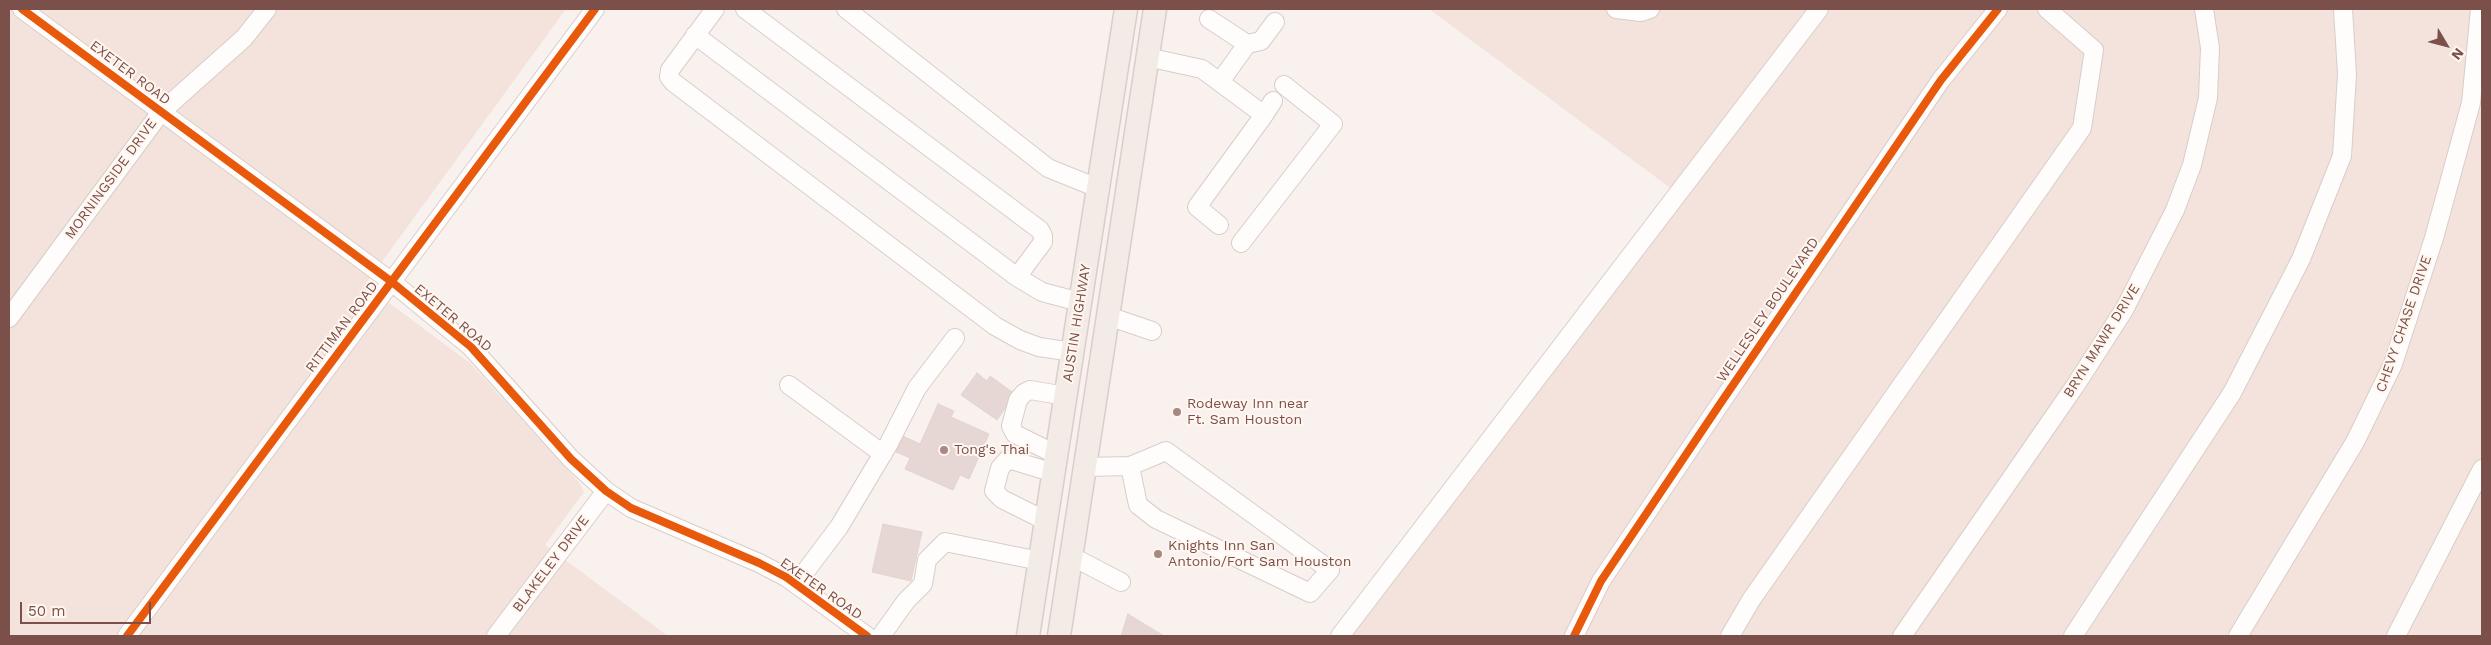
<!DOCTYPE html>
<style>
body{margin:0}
#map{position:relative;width:2491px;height:645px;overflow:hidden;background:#f9f1ee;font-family:"Work Sans",sans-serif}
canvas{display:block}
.frame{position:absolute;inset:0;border:10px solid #7b4f4a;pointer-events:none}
.north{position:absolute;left:2421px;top:20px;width:50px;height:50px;-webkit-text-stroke:4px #fff6f0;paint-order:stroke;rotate:127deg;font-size:14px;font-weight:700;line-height:20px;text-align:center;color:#7b4f4a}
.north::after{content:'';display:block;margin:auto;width:18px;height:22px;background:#7b4f4a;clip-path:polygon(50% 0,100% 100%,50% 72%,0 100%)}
.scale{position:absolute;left:20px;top:602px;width:131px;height:22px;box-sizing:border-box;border:2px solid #7b4f4a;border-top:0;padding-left:6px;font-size:15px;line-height:18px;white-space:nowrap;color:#7b4f4a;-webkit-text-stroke:4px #fff6f0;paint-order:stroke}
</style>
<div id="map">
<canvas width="2491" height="645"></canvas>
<div class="frame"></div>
<div class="north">N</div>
<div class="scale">50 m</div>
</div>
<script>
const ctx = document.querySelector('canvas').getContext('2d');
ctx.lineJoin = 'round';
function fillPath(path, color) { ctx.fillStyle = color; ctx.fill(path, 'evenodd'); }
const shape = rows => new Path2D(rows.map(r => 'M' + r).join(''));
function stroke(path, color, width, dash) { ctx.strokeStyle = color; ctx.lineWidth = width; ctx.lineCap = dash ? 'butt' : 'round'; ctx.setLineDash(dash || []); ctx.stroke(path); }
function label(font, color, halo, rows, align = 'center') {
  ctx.font = font + ' "Work Sans",sans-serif'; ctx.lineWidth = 4; ctx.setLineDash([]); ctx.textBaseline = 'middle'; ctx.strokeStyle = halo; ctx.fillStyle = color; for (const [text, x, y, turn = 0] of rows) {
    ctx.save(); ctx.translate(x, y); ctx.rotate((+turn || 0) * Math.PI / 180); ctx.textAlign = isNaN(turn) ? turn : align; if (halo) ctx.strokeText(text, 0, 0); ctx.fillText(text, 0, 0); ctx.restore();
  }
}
fillPath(shape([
 [9,9,566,9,365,285,470,363,578,481,584,492,545,545,668,636,9,636],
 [1429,9,2482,9,2482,636,1344,636,1673,190]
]), '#f3e3dc');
const building = shape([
 [977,373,987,381,990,376,1015,394,997,420,961,395,977,373],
 [938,404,954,411,951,417,989,434,969,479,960,475,953,490,905,469,910,458,896,452,903,436,920,444,938,404],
 [883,524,922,532,911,581,872,572,883,524],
 [1128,614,1164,636,1121,636,1128,614]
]);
fillPath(building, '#e6d7d5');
stroke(building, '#e2d3cf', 1);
const minor = shape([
 [22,9,392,282,471,347,571,459,606,491,631,508,759,563,786,577,867,636],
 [715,9,670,70,669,77,673,82,995,326,1020,340,1039,347,1073,352],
 [846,9,1048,168,1100,189],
 [1616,9,1641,12,1650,9],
 [1209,19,1247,44,1220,82],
 [695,35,1017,277,1043,242,1043,236,1040,230,745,9],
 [1247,44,1261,41,1275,22],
 [1147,57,1202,69,1264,115,1197,207,1219,225],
 [1264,115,1273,101],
 [1241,243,1333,124,1284,85],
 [1017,277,1042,292,1080,302],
 [1108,316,1152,331],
 [9,318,161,112,244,38,267,9],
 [789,385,883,454],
 [1057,455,1015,434,1011,426,1018,400,1024,393,1030,390,1066,396],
 [1085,467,1130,466,1166,451,1330,570,1310,593,1156,519,1138,505,1130,466],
 [1046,521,1002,499,994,491,1000,468,1008,459,1054,473],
 [1071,556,1121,582],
 [796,584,839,527,888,445,917,388,955,338],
 [127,636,595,9],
 [496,636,606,491],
 [881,636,906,601,923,584,927,560,945,542,1040,561],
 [1340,636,1819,9],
 [1574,636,1601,581,1720,404,1941,80,1998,9],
 [1730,636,1751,600,2082,128,2094,50,2047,9],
 [1902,636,2075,386,2124,310,2175,210,2192,165,2208,98,2210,48,2204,9],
 [2073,636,2232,393,2301,259,2342,156,2347,74,2343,9],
 [2238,636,2355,442,2393,364,2434,238,2471,103,2480,9],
 [2396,636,2482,469]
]);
const major = shape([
 [1028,636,1126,9],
 [1059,636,1155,9]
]);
stroke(minor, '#d8cdca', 20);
stroke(major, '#dacdca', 25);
stroke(minor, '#fefdfc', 18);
stroke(major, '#f3ebe6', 22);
stroke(shape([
 [22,9,392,282,471,347,571,459,606,491,631,508,759,563,786,577,867,636],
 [127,636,595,9],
 [1574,636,1601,581,1720,404,1941,80,1998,9]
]), '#e8590c', 8);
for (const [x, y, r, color] of [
 [1177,412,5,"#a78883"],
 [944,450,5,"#a78883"],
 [1158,554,5,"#a78883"]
]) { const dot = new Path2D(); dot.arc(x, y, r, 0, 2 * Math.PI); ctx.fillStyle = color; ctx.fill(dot); stroke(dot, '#fff6f0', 2); }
label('14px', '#7b4f4a', '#fff6f0', [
 ["EXETER ROAD",130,73,37],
 ["MORNINGSIDE DRIVE",111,179,-54],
 ["WELLESLEY BOULEVARD",1768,310,-56],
 ["EXETER ROAD",453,318,40],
 ["AUSTIN HIGHWAY",1077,323,-81],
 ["CHEVY CHASE DRIVE",2404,324,-71],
 ["RITTIMAN ROAD",342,327,-53],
 ["BRYN MAWR DRIVE",2102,341,-58],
 ["BLAKELEY DRIVE",551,564,-53],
 ["EXETER ROAD",821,589,35]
]);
label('14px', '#7b4f4a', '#fff6f0', [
 ["Rodeway Inn near",1187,404],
 ["Ft. Sam Houston",1187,420],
 ["Tong's Thai",954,450],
 ["Knights Inn San",1168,546],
 ["Antonio/Fort Sam Houston",1168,562]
], 'left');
</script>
